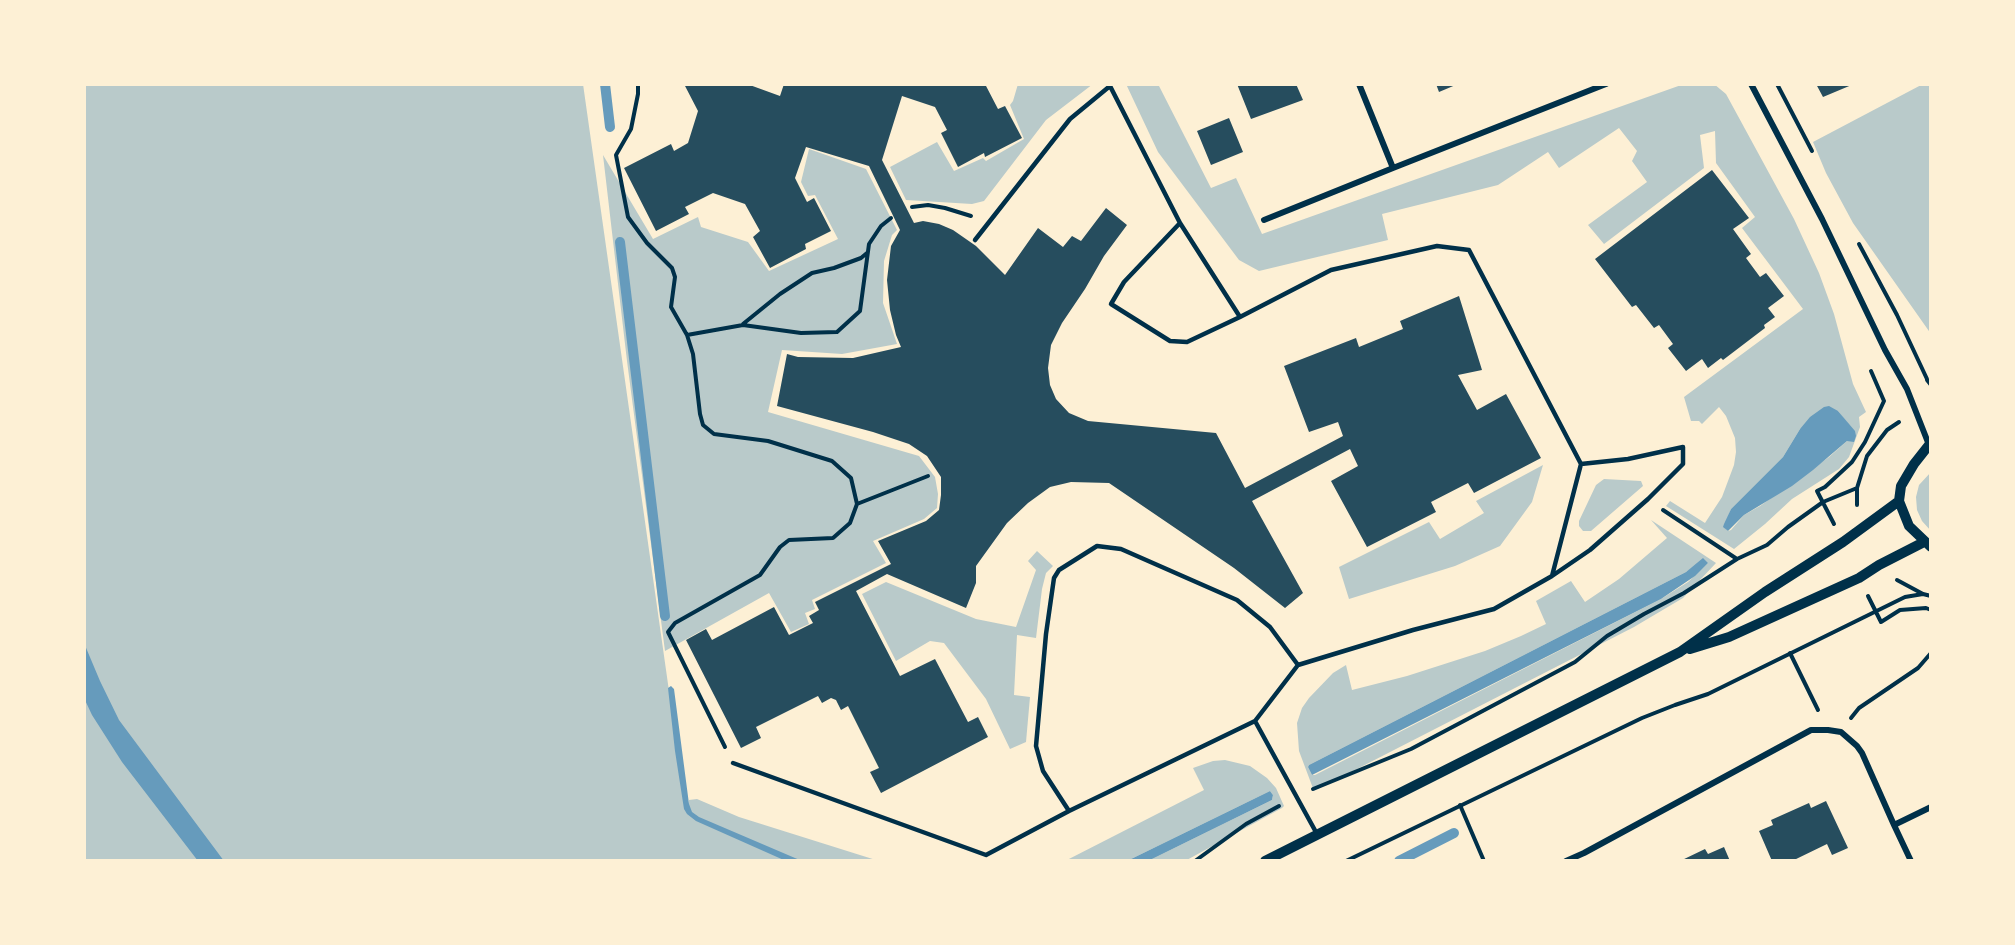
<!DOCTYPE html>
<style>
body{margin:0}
#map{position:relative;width:2015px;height:945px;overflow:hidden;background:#fdf0d5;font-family:"Golos Text",sans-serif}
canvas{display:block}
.frame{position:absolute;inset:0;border:86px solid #fdf0d5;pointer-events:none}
</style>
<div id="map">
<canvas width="2015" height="945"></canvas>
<div class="frame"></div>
</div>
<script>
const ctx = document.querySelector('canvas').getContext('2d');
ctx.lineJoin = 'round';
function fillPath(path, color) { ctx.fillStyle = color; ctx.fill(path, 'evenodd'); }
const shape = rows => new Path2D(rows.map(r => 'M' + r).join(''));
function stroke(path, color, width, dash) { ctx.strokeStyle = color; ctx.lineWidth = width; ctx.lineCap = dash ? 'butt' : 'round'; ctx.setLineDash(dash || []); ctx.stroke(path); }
fillPath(shape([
 [84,84,583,84,685,804,689,806,689,800,697,799,739,817,879,861,84,861],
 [1018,84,1093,84,1046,120,984,201,972,204,906,200,890,167,937,142,954,171,983,158,986,161,1024,139,1010,105,1013,101],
 [1126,84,1158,84,1211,188,1236,178,1262,234,1684,84,1714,84,1726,94,1794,219,1819,273,1834,314,1853,384,1866,412,1859,417,1860,427,1849,457,1839,469,1792,499,1765,524,1734,549,1666,506,1670,501,1705,523,1722,497,1734,465,1736,452,1735,438,1726,416,1719,407,1702,424,1699,421,1691,421,1684,397,1803,309,1742,228,1755,217,1716,163,1715,131,1700,135,1704,168,1604,244,1588,225,1647,182,1632,161,1637,151,1619,128,1559,168,1548,152,1498,185,1382,214,1388,240,1259,271,1239,260,1158,152],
 [1838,411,1855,433,1850,441,1847,441,1829,457,1760,506,1744,515,1731,530,1728,531,1724,527,1731,509,1783,457,1800,429],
 [1923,84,1931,84,1931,334,1853,223,1826,173,1813,142],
 [809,149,866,169,897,230,892,235,884,261,883,303,897,344,842,354,782,350,768,412,919,456,935,477,938,494,937,508,924,519,873,541,886,563,812,600,815,609,805,613,809,624,791,632,769,593,665,651,627,361,603,155,653,239,698,217,701,227,748,242,769,271,838,239,815,195,808,196,801,182],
 [1543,465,1532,502,1500,546,1455,566,1349,599,1339,567,1429,522,1440,539,1484,513,1476,501],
 [1931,472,1931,531,1922,521,1917,510,1916,497,1919,485],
 [1604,479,1641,481,1643,486,1591,531,1583,531,1579,526,1579,521,1596,485],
 [1651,520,1716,563,1683,598,1634,627,1314,791,1299,751,1297,723,1302,708,1309,698,1333,673,1346,665,1352,690,1407,676,1485,651,1521,636,1546,624,1536,601,1571,581,1585,602,1619,579,1667,538],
 [1708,563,1688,582,1661,599,1315,775,1312,775,1308,767,1309,765,1686,572,1693,567],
 [1037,551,1053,566,1046,573,1042,589,1036,638,1017,635,1014,695,1030,697,1026,742,1010,749,986,699,944,643,930,641,896,661,862,594,886,582,976,619,1016,627,1036,570,1028,561],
 [1225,760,1250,766,1267,778,1276,788,1284,806,1282,808,1185,861,1148,861,1272,800,1273,795,1270,791,1127,861,1065,861,1204,790,1193,768,1213,761]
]), '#b9caca');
fillPath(shape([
 [1829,406,1838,411,1855,431,1856,436,1854,442,1847,441,1813,470,1792,486,1744,515,1728,531,1723,527,1724,524,1731,509,1783,457,1800,429,1810,417,1824,407],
 [1703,558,1708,563,1695,576,1661,599,1312,775,1308,767,1309,765,1686,572],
 [84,643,100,681,119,720,224,861,198,861,122,762,92,715,84,698],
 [671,686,674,689,689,804,692,812,699,817,802,861,786,861,696,821,687,814,684,809,675,751,668,688],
 [1270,791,1273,795,1272,800,1148,861,1127,861]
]), '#669bbc');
stroke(shape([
 [605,84,610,127],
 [620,242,665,616],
 [1399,861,1454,833]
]), '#669bbc', 10);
fillPath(shape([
 [684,84,747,84,780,96,784,84,985,84,998,109,1005,106,1022,138,985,157,984,153,958,167,941,133,947,130,935,107,902,96,882,160,914,223,923,221,939,224,953,230,976,246,1005,275,1038,228,1063,247,1072,236,1081,241,1106,208,1127,225,1104,256,1085,289,1062,323,1051,345,1048,368,1050,385,1056,399,1069,413,1088,421,1216,433,1245,488,1343,436,1338,422,1309,432,1284,366,1356,338,1359,347,1403,329,1400,321,1459,296,1482,370,1458,375,1477,410,1506,394,1541,458,1474,493,1468,483,1431,502,1436,512,1367,547,1331,481,1358,466,1350,449,1252,501,1303,593,1285,608,1234,568,1109,483,1071,482,1050,487,1028,503,1007,523,976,566,976,583,966,608,887,574,856,591,900,676,935,659,968,722,978,717,988,737,881,793,870,772,879,768,848,706,841,710,836,700,831,698,822,703,818,696,756,727,761,738,741,748,686,640,706,629,712,640,774,607,789,635,813,623,809,616,819,610,815,602,891,564,878,541,926,521,939,510,941,495,941,477,927,456,909,444,873,432,777,406,787,354,798,357,853,358,901,347,896,335,890,310,887,280,891,246,900,230,869,166,806,147,795,178,807,202,814,198,831,231,805,244,806,249,770,268,753,237,760,231,745,204,713,193,685,207,689,214,656,231,624,168,671,144,674,151,688,143,698,111],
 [1237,84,1296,84,1303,100,1251,119],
 [1436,84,1458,84,1439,92],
 [1816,84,1854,84,1823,97],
 [1229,118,1243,152,1211,165,1197,131],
 [1712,170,1749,218,1733,229,1751,254,1746,258,1760,277,1766,273,1784,296,1768,308,1775,317,1764,325,1765,328,1723,360,1721,358,1708,368,1702,359,1686,371,1668,348,1673,344,1659,325,1654,328,1636,305,1632,307,1595,259],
 [1826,801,1848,848,1832,855,1827,844,1792,861,1772,861,1759,831,1773,825,1771,820,1809,803,1811,808],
 [1724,847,1730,861,1680,861,1705,849,1708,854]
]), '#264d5e');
stroke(shape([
 [638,84,638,94,631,129,616,155,628,217,647,243,672,268,675,277,671,307,687,335,693,354,700,414,703,425,714,434,768,441,832,461,851,478,857,504,850,523,833,538,789,540,780,547,760,575,675,623,668,632,725,747],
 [1777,84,1812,151],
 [912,207,928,205,945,208,971,216],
 [1859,244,1897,315,1927,379],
 [743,324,780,294,812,273,834,268,861,258,867,253],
 [687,335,743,325,801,333,837,332,860,311,869,244,881,226,891,218],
 [1927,380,1931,385],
 [857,504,928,476],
 [1857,505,1857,488,1867,456,1887,430,1899,422],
 [1663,510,1737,559],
 [1834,524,1817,491,1825,487,1852,462,1865,442,1884,401,1871,371],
 [1897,580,1923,594,1931,596],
 [1868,596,1881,622,1900,610,1926,608,1931,610],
 [1790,653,1818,710],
 [1851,718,1859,708,1918,668,1931,653],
 [1313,789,1411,749,1575,662,1607,636,1644,614,1684,593,1737,559,1767,545,1788,527,1823,502,1857,488],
 [1460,805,1484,861],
 [1195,861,1246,824,1279,806],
 [1346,861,1642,718,1675,705,1708,694,1905,597,1923,594]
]), '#003049', 4);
stroke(shape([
 [975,240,1070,119,1110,86,1180,223],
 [1240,317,1180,223,1124,282,1111,304,1170,341,1187,342,1240,317,1331,270,1437,246,1469,250,1581,464,1552,576],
 [1255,721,1317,834],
 [733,763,986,855,1069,811,1255,721,1298,665,1413,630,1494,609,1552,576,1590,550,1648,499,1683,464,1683,447,1628,459,1581,464],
 [1069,811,1043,771,1036,746,1046,634,1054,578,1059,570,1097,546,1121,549,1237,600,1270,627,1298,665]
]), '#003049', 4.5);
stroke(shape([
 [1359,84,1393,168,1606,84],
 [1751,84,1822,219,1885,350,1907,389,1929,445],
 [1264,220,1393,168],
 [1894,825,1911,861],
 [1566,861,1584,853,1811,730,1828,730,1841,732,1857,746,1862,753,1894,825,1931,807]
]), '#003049', 6);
stroke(shape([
 [1931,446,1929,445,1914,464,1901,486,1899,501,1909,526,1931,547],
 [1690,649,1729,637,1859,578,1879,565,1924,542],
 [1265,861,1680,652,1765,592,1843,542,1899,501]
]), '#003049', 10);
</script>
